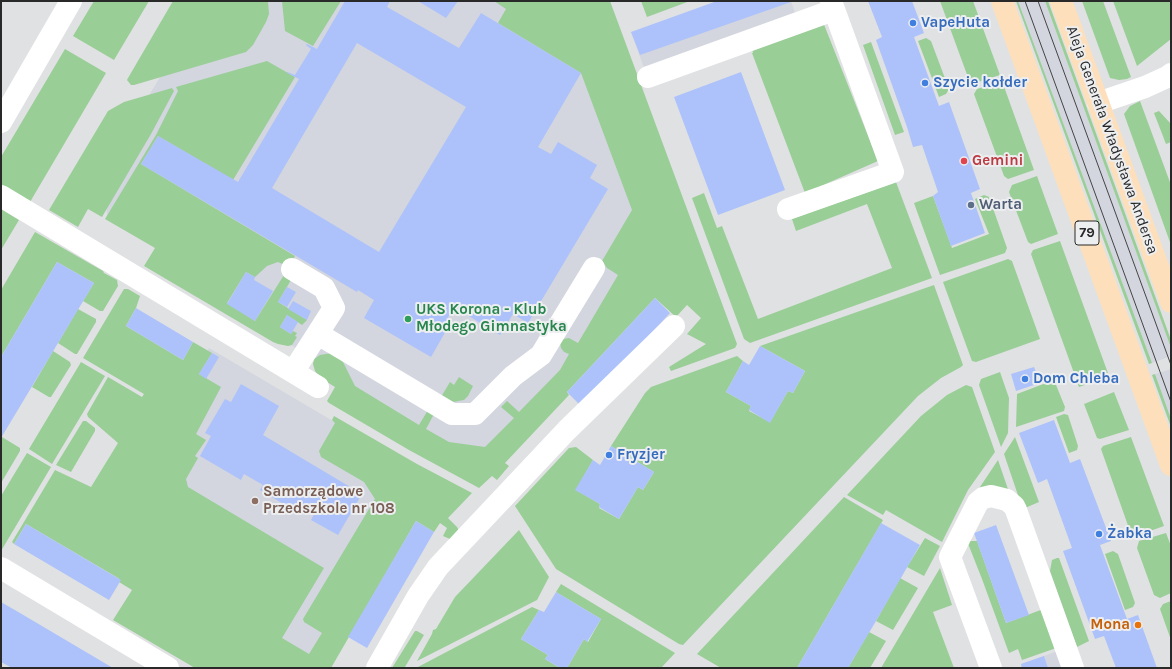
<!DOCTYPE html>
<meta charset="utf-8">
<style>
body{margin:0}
#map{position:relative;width:1172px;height:669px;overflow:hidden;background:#e0e1e3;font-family:Karla,sans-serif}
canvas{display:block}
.frame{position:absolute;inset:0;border:2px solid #29292a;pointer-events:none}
</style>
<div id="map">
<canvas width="1172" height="669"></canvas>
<div class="frame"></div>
</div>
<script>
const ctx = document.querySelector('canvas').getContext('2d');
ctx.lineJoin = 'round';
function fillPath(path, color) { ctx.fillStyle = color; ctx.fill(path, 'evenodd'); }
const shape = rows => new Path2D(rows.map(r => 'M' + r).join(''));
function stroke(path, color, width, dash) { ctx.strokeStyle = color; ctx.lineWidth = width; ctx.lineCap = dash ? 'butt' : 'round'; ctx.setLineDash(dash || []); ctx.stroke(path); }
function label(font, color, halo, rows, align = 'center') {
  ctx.font = font + ' Karla,sans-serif'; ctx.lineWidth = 4; ctx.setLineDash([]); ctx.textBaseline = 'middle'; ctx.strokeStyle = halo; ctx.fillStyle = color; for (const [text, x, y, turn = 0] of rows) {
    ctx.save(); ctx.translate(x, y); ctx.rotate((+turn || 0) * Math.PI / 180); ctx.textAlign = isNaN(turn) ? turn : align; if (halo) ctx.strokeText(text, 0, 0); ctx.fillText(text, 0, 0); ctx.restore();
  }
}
fillPath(shape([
 [206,1,592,1,683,260,474,481,338,382,314,359,160,265,160,250,108,219,101,175],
 [791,1,797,19,646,73,631,32],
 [1018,1,1045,1,1171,348,1171,356,1152,363],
 [209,348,389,454,415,519,327,668,91,542],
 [1171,369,1171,419,1155,374],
 [1061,650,1067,668,1022,668,1021,664]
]), '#d3d6df');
fillPath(shape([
 [94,1,149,1,114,60,73,36],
 [173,1,268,1,269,14,266,22,253,45,246,52,134,85,131,85,127,80,128,78],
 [282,1,341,1,313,46,285,31],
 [494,1,610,1,737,344,735,348,671,371,669,367,706,344,687,334,701,318,687,305,676,317,655,298,567,392,569,395,505,463,509,466,497,480,492,476,479,488,409,450,329,403,327,401,335,387,322,379,318,375,315,371,313,364,314,359,320,355,332,353,341,358,355,386,419,425,428,410,434,414,426,429,449,442,485,447,514,418,501,407,507,401,519,412,560,370,569,354,564,352,561,348,560,343,563,339,569,338,578,343,618,275,607,268,602,261,632,210,581,73,498,23,506,9],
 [641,1,690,1,647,17],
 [940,1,973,1,1000,75,975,83,969,80],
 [1016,1,1018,1,1152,363,1149,364],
 [1045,1,1048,1,1171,340,1171,348],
 [1082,1,1103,1,1131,77,1127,79,1119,80,1110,78],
 [1113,1,1171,1,1171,39,1137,66],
 [823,22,878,161,805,193,752,53,753,53,752,48],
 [926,38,931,41,949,89,946,94,939,97,918,41],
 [871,42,904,132,895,135,863,45],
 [65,49,106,73,30,202,1,184,1,157],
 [267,61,295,77,233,180,158,136,141,164,295,256,289,267,278,262,267,266,255,277,246,272,227,303,255,321,284,275,291,280,278,302,307,320,302,325,287,315,280,327,291,334,293,331,297,333,295,336,297,337,292,345,288,346,278,344,273,342,144,266,155,248,105,219,156,135,178,91,176,87],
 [1002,81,1034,170,1008,179,1004,176,974,94,977,89],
 [172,88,174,91,151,134,102,217,88,209,78,227,49,210,108,111,124,102],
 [1140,101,1171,185,1171,245,1124,114,1130,106],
 [1159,111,1171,124,1171,142,1166,144,1154,113],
 [1037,176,1058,234,1031,244,1028,242,1009,192,1012,185],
 [896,182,932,278,750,343,744,339,692,198,704,193,717,228,722,226,758,319,892,268,867,204,796,231,792,219],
 [984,195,989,197,1007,248,1005,253,940,275,914,203,933,196,952,248,989,234,975,199],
 [1,209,19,220,1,250],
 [35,232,103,271,104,273,117,280,118,286,103,311,100,311,83,301,94,283,57,262,1,357,1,290],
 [1060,241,1109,376,1079,387,1031,254,1033,250],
 [1008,259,1012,261,1040,339,976,362,972,361,943,282],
 [934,285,963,365,961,367,941,378,918,396,683,645,679,644,556,569,515,506,569,448,576,447,593,460,576,490,600,504,599,508,619,519,638,487,643,490,654,472,611,446,645,393,651,387,737,356,743,361,726,392,751,406,749,411,770,422,788,391,793,393,805,371,760,346],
 [124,289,128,289,140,296,136,308,126,326,183,360,193,342,212,353,199,374,221,387,196,434,206,440,195,456,198,458,186,479,188,487,324,568,282,638,309,654,322,633,304,622,303,619,375,499,364,482,321,457,319,451,335,423,332,420,334,416,417,464,472,493,448,518,457,527,458,529,458,531,450,539,443,536,447,528,440,523,434,532,416,521,331,668,195,668,113,620,132,590,119,582,120,580,118,578,26,524,14,544,12,542,55,470,91,487,118,443,88,417,87,414,108,377,142,397,144,394,83,358],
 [78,309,96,319,96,322,77,354,75,354,58,343],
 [53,351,70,362,71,365,51,397,49,397,32,387],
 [81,362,105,376,52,464,29,449],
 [1000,372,1009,398,1008,433,1001,447,979,385,981,379],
 [1155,374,1171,419,1171,427,1152,375],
 [459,377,473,386,468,396,464,400,453,402,441,397,450,382,454,385],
 [1054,380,1065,407,1064,411,1016,427,1017,394],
 [966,385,972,387,995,452,968,490,942,542,886,510,883,515,847,495,921,416,947,395],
 [1114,392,1129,430,1100,439,1097,438,1084,404],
 [1064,414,1068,415,1078,446,1077,450,1069,453,1056,417],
 [83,421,86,421,95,428,95,431,71,472,56,465],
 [2,437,20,448,20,451,1,483],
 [1015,437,1039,502,1025,508,1021,504,1004,454],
 [1131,437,1164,526,1136,536,1131,534,1101,449,1103,446],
 [27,453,51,467,1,551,1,496],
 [998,460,1010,495,974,496],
 [844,497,883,520,797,668,721,668,697,654],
 [519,530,549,577,537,600,417,661,432,634,433,630,436,629,455,597],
 [1166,533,1171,546,1171,593,1160,598,1154,595,1137,548,1139,541],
 [925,538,940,546,924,576,907,567],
 [967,541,977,541,1006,623,1046,608,1059,647,1022,660,1018,649,1009,653,982,579],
 [1113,551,1118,554,1135,603,1133,607,1125,610,1105,554],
 [1057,558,1059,558,1089,641,1077,647,1050,571,1052,560],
 [940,568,952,605,933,612,954,668,881,668],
 [900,578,918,588,893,630,876,621],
 [561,584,675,653,661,668,567,668,584,639,588,642,601,619,556,592],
 [1171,601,1171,640,1160,609,1163,604],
 [532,607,539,610,521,639,548,655,545,659,560,668,416,668],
 [415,631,417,631,424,635,405,667,392,668],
 [869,632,886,641,870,668,848,668]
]), '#99ce96');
fillPath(shape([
 [345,1,390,1,387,7,459,48,481,13,581,73,538,147,551,154,558,142,597,165,590,178,608,189,528,323,513,314,500,335,454,307,447,319,451,322,431,357,364,318,374,300,358,290,357,292,141,164,158,136,238,182,299,79,287,73,287,72,295,75,311,49,306,45,307,44,317,49],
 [357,43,466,107,379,252,272,188],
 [418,1,458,1,446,18],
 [717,1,791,1,791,2,640,55,631,32],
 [868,1,912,1,924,33,914,37,939,106,949,102,980,189,971,193,985,233,951,246,933,196,938,192,922,145,913,147,907,127,876,40,882,37],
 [741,72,785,190,718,215,674,97],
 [57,262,94,283,1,438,1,357],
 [246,272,255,277,254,280,273,291,255,321,227,304],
 [287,287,296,292,287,307,278,302],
 [655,298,670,313,582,407,567,392],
 [293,301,311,311,307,320,288,309],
 [136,308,193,342,183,360,126,326],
 [287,315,298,322,291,334,280,327],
 [760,346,805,371,793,393,788,391,770,423,749,410,751,406,726,392,743,361,749,365],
 [212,353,219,357,206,379,199,374],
 [1034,367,1040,383,1016,391,1011,374],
 [241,384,279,406,263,435,362,494,338,535,311,520,314,514,295,503,292,509,260,490,263,485,244,474,241,480,200,456,211,436,205,433,225,399,231,402],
 [1054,420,1070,463,1080,459,1111,541,1100,545,1127,619,1138,615,1157,668,1116,668,1104,636,1095,639,1063,551,1072,548,1047,479,1038,483,1019,433],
 [611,446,654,472,643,490,638,487,619,519,599,507,600,504,575,490,593,460,600,465],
 [416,521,434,532,367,648,348,637],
 [881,523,920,545,876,621,848,668,797,668],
 [26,524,121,580,109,600,14,544],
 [996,525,1029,615,1006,623,974,533],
 [556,592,601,619,587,642,584,639,567,668,560,668,545,659,548,655,521,639,539,610,544,612],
 [1,602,20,613,113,668,12,668,1,662],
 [1044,656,1048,668,1022,668,1021,664]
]), '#adc2fa');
stroke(shape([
 [648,77,834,10],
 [1098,103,1145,87,1167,77,1171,74],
 [1,122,71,1],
 [1,196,318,387],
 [788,209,893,172,831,1],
 [292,269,324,288,334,308,293,372],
 [318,334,452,414,475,414,513,376,541,355,594,268],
 [1,568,168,668],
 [377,668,418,596,438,567,567,430,674,326],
 [991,668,950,557,978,502,983,498,991,496,1007,500,1014,506,1016,510,1073,668]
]), '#fff', 22);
stroke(shape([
 [1002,1,1171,465],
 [1061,1,1171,302]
]), '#fde0bb', 22);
stroke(shape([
 [1025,1,1171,402],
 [1038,1,1171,365]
]), '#444445', 1);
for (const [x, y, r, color] of [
 [913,23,4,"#3f7fe0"],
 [925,83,4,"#3f7fe0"],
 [964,161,4,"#e0444e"],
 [971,205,4,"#5c6f8a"],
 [408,319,4,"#2e9e5b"],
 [1025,379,4,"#3f7fe0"],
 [609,455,4,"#3f7fe0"],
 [255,501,4,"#8d6e63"],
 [1099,534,4,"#3f7fe0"],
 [1138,625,4,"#e8710a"]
]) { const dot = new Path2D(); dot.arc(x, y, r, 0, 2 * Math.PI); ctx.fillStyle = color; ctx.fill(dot); stroke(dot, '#edeef0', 1.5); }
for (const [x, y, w] of [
 [1087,233,24]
]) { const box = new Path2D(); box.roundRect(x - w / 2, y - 12, w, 24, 3); ctx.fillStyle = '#edeef0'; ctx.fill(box); stroke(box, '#29292a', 1); }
label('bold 14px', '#29292a', null, [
 ["79",1087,233]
]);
label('bold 15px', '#366cbe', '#edeef0', [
 ["VapeHuta",921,23],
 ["Szycie kołder",933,83],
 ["Dom Chleba",1033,379],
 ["Fryzjer",617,455],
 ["Żabka",1107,534]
], 'left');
label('15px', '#29292a', '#edeef0', [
 ["Aleja Generała Władysława Andersa",1112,140,70]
]);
label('bold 15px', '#be3a42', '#edeef0', [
 ["Gemini",972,161]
], 'left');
label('bold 15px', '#4e5e75', '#edeef0', [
 ["Warta",979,205]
], 'left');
label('bold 15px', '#27864d', '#edeef0', [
 ["UKS Korona - Klub",416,310],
 ["Młodego Gimnastyka",416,327]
], 'left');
label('bold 15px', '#785e54', '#edeef0', [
 ["Samorządowe",263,492],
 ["Przedszkole nr 108",263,509]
], 'left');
label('bold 15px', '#c56008', '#edeef0', [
 ["Mona",1130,625]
], 'right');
</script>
